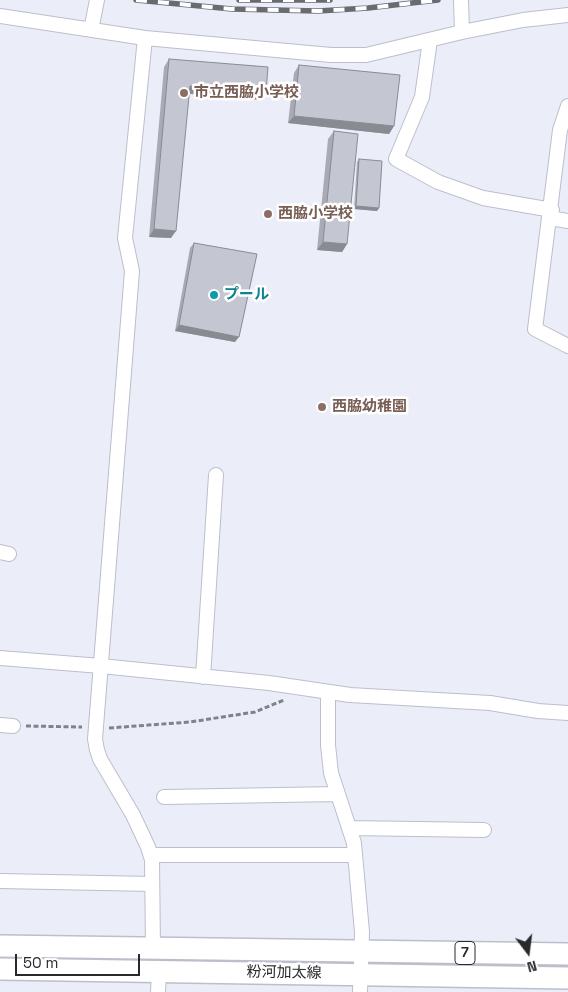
<!DOCTYPE html>
<meta charset="utf-8">
<style>
body{margin:0}
#map{position:relative;width:568px;height:992px;overflow:hidden;background:#ebeef9;font-family:"Space Grotesk",sans-serif}
canvas{display:block}
.north{position:absolute;left:503px;top:927px;width:50px;height:50px;-webkit-text-stroke:4px #fff;paint-order:stroke;rotate:165deg;font-size:14px;font-weight:700;line-height:20px;text-align:center;color:#28292d}
.north::after{content:'';display:block;margin:auto;width:18px;height:22px;background:#28292d;clip-path:polygon(50% 0,100% 100%,50% 72%,0 100%)}
.scale{position:absolute;left:15px;top:954px;width:125px;height:22px;box-sizing:border-box;border:2px solid #28292d;border-top:0;padding-left:6px;font-size:15px;line-height:18px;white-space:nowrap;color:#28292d;-webkit-text-stroke:4px #fff;paint-order:stroke}
</style>
<div id="map">
<canvas width="568" height="992"></canvas>
<div class="north">N</div>
<div class="scale">50 m</div>
</div>
<script>
const ctx = document.querySelector('canvas').getContext('2d');
ctx.lineJoin = 'round';
const shape = rows => new Path2D(rows.map(r => 'M' + r).join(''));
function stroke(path, color, width, dash) { ctx.strokeStyle = color; ctx.lineWidth = width; ctx.lineCap = dash ? 'butt' : 'round'; ctx.setLineDash(dash || []); ctx.stroke(path); }
function fillPath(path, color) { ctx.fillStyle = color; ctx.fill(path, 'evenodd'); }
function label(font, color, halo, rows, align = 'center') {
  ctx.font = font + ' "Space Grotesk","Noto Sans JP",sans-serif'; ctx.lineWidth = 5; ctx.setLineDash([]); ctx.textBaseline = 'middle'; ctx.strokeStyle = halo; ctx.fillStyle = color; for (const [text, x, y, turn = 0] of rows) {
    ctx.save(); ctx.translate(x, y); ctx.rotate((+turn || 0) * Math.PI / 180); ctx.textAlign = isNaN(turn) ? turn : align; if (halo) ctx.strokeText(text, 0, 0); ctx.fillText(text, 0, 0); ctx.restore();
  }
}
const street = shape([
 [461,0,462,32],
 [0,16,145,38,331,55,366,55,462,32,523,20,568,15],
 [91,30,97,0],
 [145,38,125,238,132,271,95,739,97,750,100,759,133,815,148,847,152,860,153,949],
 [430,40,422,97,396,159,438,182,483,198,552,210],
 [568,106,560,130,535,329,568,346],
 [550,218,568,221],
 [0,552,9,554],
 [0,658,101,666,269,683,350,695,490,703,538,711,568,713],
 [203,677,216,475],
 [328,692,328,745,331,773,354,843,362,932,360,992],
 [0,725,13,726],
 [164,797,338,794],
 [349,828,484,830],
 [151,855,355,855],
 [0,881,152,884],
 [158,992,159,971]
]);
const primary = shape([
 [0,946,568,954],
 [0,969,568,978]
]);
stroke(street, '#bcbfc9', 16);
stroke(primary, '#bcbfc9', 24);
stroke(shape([
 [26,726,82,727],
 [109,728,190,722,255,712,284,700]
]), '#808289', 3, [5, 2.5]);
stroke(street, '#fff', 14);
stroke(primary, '#fff', 21);
const rail = shape([
 [136,0,232,9,318,11,368,8,438,0],
 [239,0,330,0]
]);
stroke(rail, '#696b71', 5.5);
stroke(rail, '#fff', 4, [11]);
fillPath(shape([
 [169,59,266,93,261,100,189,94,171,238,149,237,164,67],
 [299,65,394,126,389,134,288,123,294,73],
 [334,131,347,244,342,252,317,250,328,139],
 [359,159,379,208,377,211,354,209,357,162],
 [194,243,235,342,175,331,190,248]
]), '#a9aab4');
fillPath(shape([
 [190,86,266,93,261,100,184,93],
 [294,116,394,126,389,134,288,123],
 [356,206,379,208,377,211,354,209],
 [154,229,176,231,171,238,149,237],
 [323,242,347,244,342,252,317,250],
 [179,325,239,337,235,342,175,331]
]), '#898b92');
const building = shape([
 [169,59,268,67,266,93,190,86,176,231,154,229,169,59],
 [299,65,400,75,394,126,294,116,299,65],
 [334,131,358,134,347,244,323,242,334,131],
 [359,159,382,161,379,208,356,206,359,159],
 [194,243,257,254,239,337,179,325,194,243]
]);
fillPath(building, '#c4c6d1');
stroke(building, '#898b92', 1);
for (const [x, y, r, color] of [
 [184,93,5,"#8d6e63"],
 [268,214,5,"#8d6e63"],
 [214,295,5,"#0f9aa8"],
 [322,407,5,"#8d6e63"]
]) { const dot = new Path2D(); dot.arc(x, y, r, 0, 2 * Math.PI); ctx.fillStyle = color; ctx.fill(dot); stroke(dot, '#fff', 2); }
for (const [x, y, w] of [
 [465,953,20]
]) { const box = new Path2D(); box.roundRect(x - w / 2, y - 11.5, w, 23, 4); ctx.fillStyle = '#fff'; ctx.fill(box); stroke(box, '#28292d', 1); }
label('bold 14px', '#28292d', null, [
 ["7",465,953]
]);
label('bold 15px', '#785e54', '#fff', [
 ["市立西脇小学校",194,93],
 ["西脇小学校",278,214],
 ["西脇幼稚園",332,407]
], 'left');
label('bold 15px', '#0d838f', '#fff', [
 ["プール",224,295]
], 'left');
label('15px', '#28292d', '#fff', [
 ["粉河加太線",284,973,1]
]);
</script>
